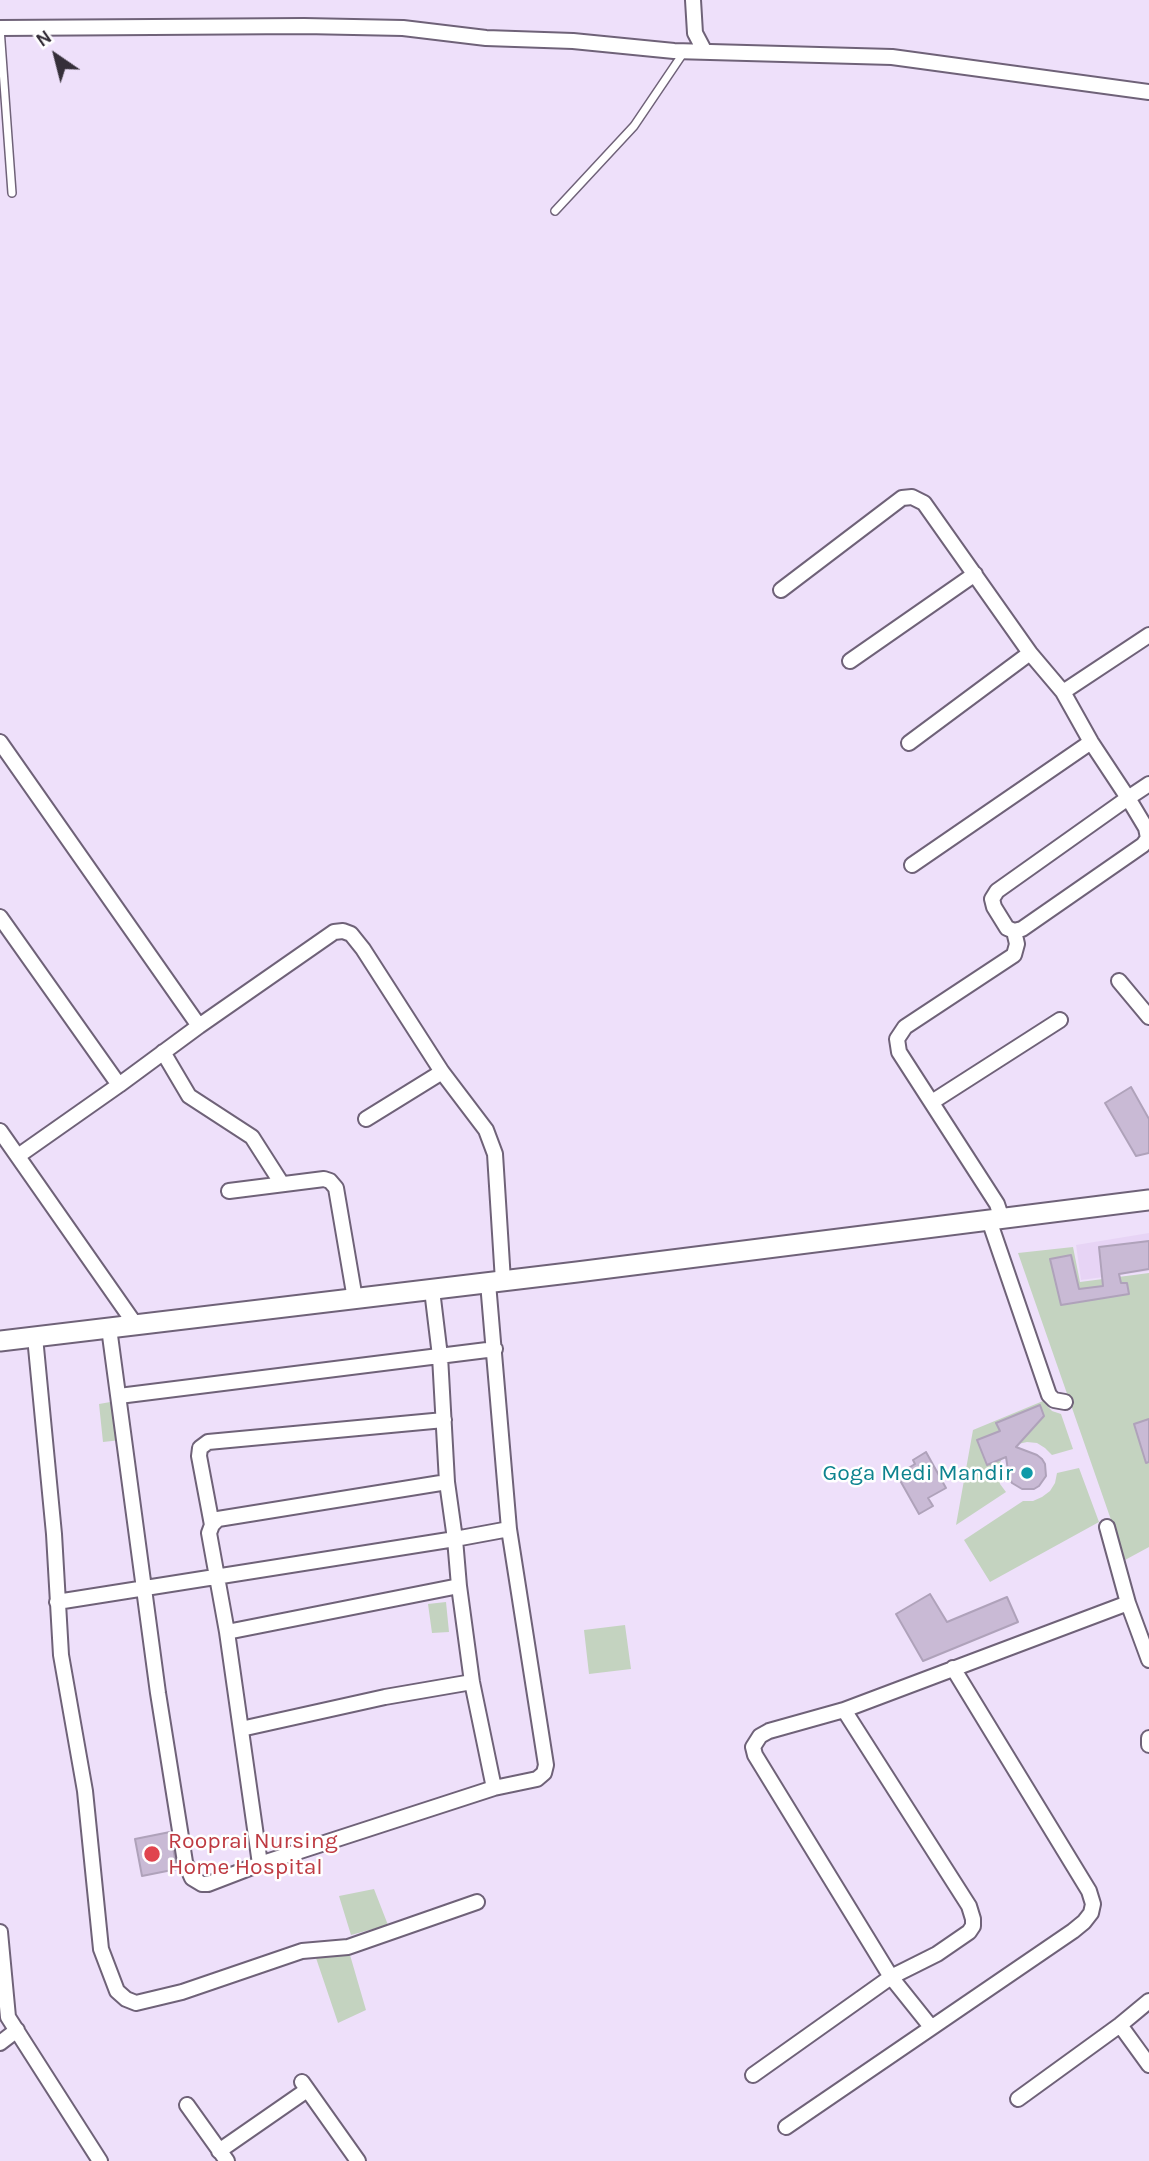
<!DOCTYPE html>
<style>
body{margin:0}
#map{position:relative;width:1149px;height:2161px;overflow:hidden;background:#eee0fa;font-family:Karla,sans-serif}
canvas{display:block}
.north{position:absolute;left:21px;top:21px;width:70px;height:70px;-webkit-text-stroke:5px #fff;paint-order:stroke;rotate:325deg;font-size:19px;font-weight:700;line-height:28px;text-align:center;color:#352f39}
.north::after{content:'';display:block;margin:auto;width:24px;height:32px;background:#352f39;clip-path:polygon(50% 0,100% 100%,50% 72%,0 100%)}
</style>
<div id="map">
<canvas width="1149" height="2161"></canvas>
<div class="north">N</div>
</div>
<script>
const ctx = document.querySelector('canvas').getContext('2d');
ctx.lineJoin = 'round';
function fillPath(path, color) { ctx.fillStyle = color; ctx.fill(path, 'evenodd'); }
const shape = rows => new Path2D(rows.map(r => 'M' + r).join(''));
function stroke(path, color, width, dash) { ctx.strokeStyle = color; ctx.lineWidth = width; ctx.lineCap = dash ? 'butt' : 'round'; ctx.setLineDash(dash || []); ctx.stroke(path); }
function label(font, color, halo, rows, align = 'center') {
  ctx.font = font + ' Karla,sans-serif'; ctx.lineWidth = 5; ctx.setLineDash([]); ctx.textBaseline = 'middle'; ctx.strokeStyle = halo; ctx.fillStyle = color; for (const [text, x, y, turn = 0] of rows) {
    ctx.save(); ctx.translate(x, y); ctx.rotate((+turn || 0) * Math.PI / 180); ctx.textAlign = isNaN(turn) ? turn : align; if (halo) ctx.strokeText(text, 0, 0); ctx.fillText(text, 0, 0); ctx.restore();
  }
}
fillPath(shape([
 [1149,1233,1149,1271,1081,1280,1076,1245]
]), '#e7d4f5');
fillPath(shape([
 [1073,1247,1080,1282,1149,1273,1149,1547,1125,1560,1018,1253],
 [116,1401,121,1440,103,1442,99,1404],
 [1043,1401,1052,1411,1061,1414,1073,1449,1052,1455,1045,1448,1037,1443,1027,1442,1018,1444,1003,1456,999,1465,998,1474,1000,1484,1006,1492,956,1525,973,1430],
 [1079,1468,1099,1522,990,1582,964,1540,1023,1501,1033,1501,1042,1497,1050,1491,1055,1483,1057,1473],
 [446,1602,449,1632,432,1633,428,1604],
 [625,1625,631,1669,589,1674,584,1630],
 [374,1889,388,1925,351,1935,339,1896],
 [350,1955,366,2010,338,2023,316,1958]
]), '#c4d3c0');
const building = shape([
 [1131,1087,1149,1119,1149,1153,1136,1156,1105,1103,1131,1087],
 [1149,1241,1149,1269,1119,1274,1121,1283,1127,1283,1129,1294,1061,1305,1050,1259,1071,1255,1079,1289,1103,1286,1099,1247,1149,1241],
 [1040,1405,1044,1416,1016,1447,1037,1455,1042,1459,1045,1464,1046,1476,1039,1486,1034,1489,1022,1489,1012,1483,1009,1477,1006,1457,987,1465,977,1440,1000,1431,996,1423,1040,1405],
 [1149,1419,1149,1462,1146,1463,1134,1424,1149,1419],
 [926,1452,946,1488,928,1498,933,1506,919,1514,897,1475,915,1464,913,1460,926,1452],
 [930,1594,947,1622,1007,1597,1018,1622,923,1661,896,1614,930,1594],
 [170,1832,177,1869,142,1876,135,1839,170,1832]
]);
fillPath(building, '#c9bad5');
stroke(building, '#afa2ba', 2);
const lane = shape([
 [0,28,12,193],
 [555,211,634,126,684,52]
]);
const street = shape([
 [693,0,695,33,705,52],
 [0,28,304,26,403,28,486,38,573,41,674,51,892,57,1149,92],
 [781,590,902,498,912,497,924,503,1030,653,1063,692,1091,742,1128,798,1146,828,1148,838,1143,845,1022,929,1014,931,1007,928,994,907,992,899,997,891,1128,798,1149,784],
 [850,661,975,574],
 [1063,692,1149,635],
 [0,742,199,1026],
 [909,743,1030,653],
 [912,865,1091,742],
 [0,917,119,1085],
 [1119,981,1149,1017],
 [163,1052,189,1096,252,1137,282,1184],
 [932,1102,1060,1020],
 [366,1119,442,1072],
 [0,1131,135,1324],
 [18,1156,119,1085,199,1026,334,932,343,931,351,934,363,949,442,1072,486,1130,495,1154,503,1281],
 [229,1191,324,1179,330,1181,336,1188,355,1299],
 [1002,1219,997,1204,899,1052,897,1039,905,1027,1014,955,1017,944,1014,931],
 [989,1220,1049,1395,1054,1400,1065,1402],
 [432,1290,440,1356,447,1482,455,1539,459,1586,472,1682,494,1788],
 [109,1328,158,1693,185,1862,192,1878,202,1884,208,1884,260,1864,494,1788,537,1779,544,1773,546,1765,509,1529,488,1283],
 [35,1337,54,1534,61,1655,85,1791,101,1949,117,1991,126,1999,136,2003,182,1992,302,1951,348,1947,477,1902],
 [119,1396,495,1349],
 [212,1525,199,1456,200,1448,208,1442,444,1420],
 [57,1602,455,1539,509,1529],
 [1128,1603,1149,1660],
 [227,1632,459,1586],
 [241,1729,385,1697,472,1682],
 [1149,1738,1149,1745],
 [260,1864,227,1632,209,1533,212,1525,218,1519,447,1482],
 [0,1932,8,2017,100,2161],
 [1120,2025,1149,2065],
 [931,2027,891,1977,755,1755,753,1747,760,1736,769,1731,844,1710,1128,1603,1107,1527],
 [0,2043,17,2030],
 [753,2075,891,1977,937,1954,969,1932,973,1926,973,1919,969,1906,844,1710],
 [302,2082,358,2161],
 [1018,2099,1120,2025,1149,2001],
 [187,2105,227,2161],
 [786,2127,1073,1931,1084,1922,1091,1913,1093,1904,1089,1891,953,1668],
 [219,2151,307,2090]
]);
const secondary = shape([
 [0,1341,577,1272,1149,1200]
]);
stroke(lane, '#6f6278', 10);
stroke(street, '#6f6278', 18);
stroke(secondary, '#6f6278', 23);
stroke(lane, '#fff', 7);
stroke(street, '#fff', 14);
stroke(secondary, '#fff', 19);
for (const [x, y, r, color] of [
 [1027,1473,7,"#0f9aa8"],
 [152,1854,9,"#e0444e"]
]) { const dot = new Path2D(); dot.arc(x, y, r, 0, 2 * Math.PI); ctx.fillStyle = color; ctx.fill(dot); stroke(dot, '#fff', 2.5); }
label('23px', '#0d838f', '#fff', [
 ["Goga Medi Mandir",1013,1473]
], 'right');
label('23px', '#be3a42', '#fff', [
 ["Rooprai Nursing",168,1841],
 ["Home Hospital",168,1867]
], 'left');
</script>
